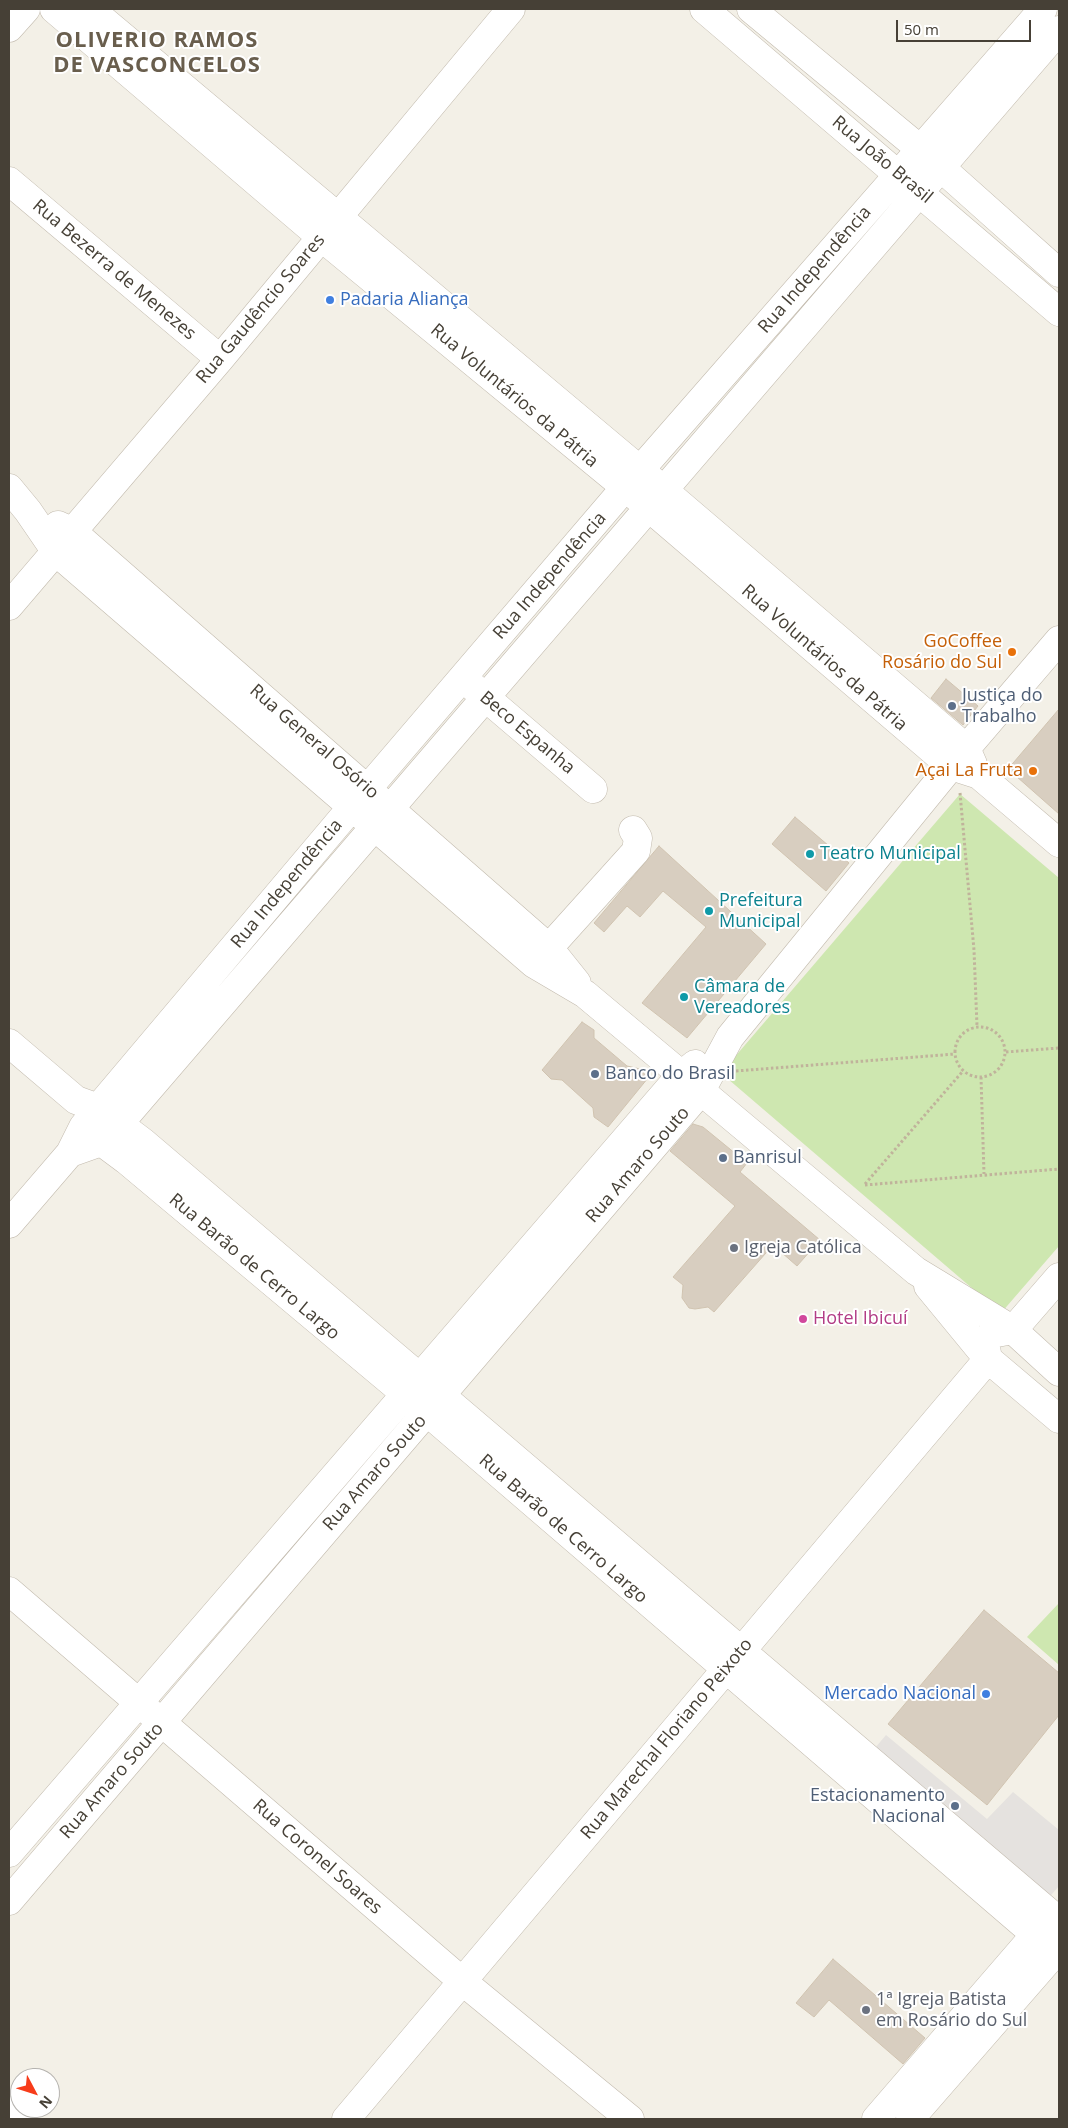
<!DOCTYPE html>
<meta charset="utf-8">
<style>
body{margin:0}
#map{position:relative;width:1068px;height:2128px;overflow:hidden;background:#f3f0e7;font-family:"Open Sans",sans-serif}
canvas{display:block}
.frame{position:absolute;inset:0;border:10px solid #464036;pointer-events:none}
.north{position:absolute;left:10px;top:2068px;width:50px;height:50px;box-sizing:border-box;background:#fff;border:1px solid #b5b3af;border-radius:50%;rotate:130deg;font-size:14px;font-weight:700;line-height:20px;text-align:center;color:#464036}
.north::after{content:'';display:block;margin:auto;width:18px;height:22px;background:#f73c1a;clip-path:polygon(50% 0,100% 100%,50% 72%,0 100%)}
.scale{position:absolute;left:896px;top:20px;width:135px;height:22px;box-sizing:border-box;border:2px solid #464036;border-top:0;padding-left:6px;font-size:15px;line-height:18px;white-space:nowrap;color:#464036;-webkit-text-stroke:4px #fff;paint-order:stroke}
</style>
<div id="map">
<canvas width="1068" height="2128"></canvas>
<div class="frame"></div>
<div class="north">N</div>
<div class="scale">50 m</div>
</div>
<script>
const ctx = document.querySelector('canvas').getContext('2d');
ctx.lineJoin = 'round';
function fillPath(path, color) { ctx.fillStyle = color; ctx.fill(path, 'evenodd'); }
const shape = rows => new Path2D(rows.map(r => 'M' + r).join(''));
function stroke(path, color, width, dash) { ctx.strokeStyle = color; ctx.lineWidth = width; ctx.lineCap = dash ? 'butt' : 'round'; ctx.setLineDash(dash || []); ctx.stroke(path); }
function label(font, color, halo, rows, align = 'center') {
  ctx.font = font + ' "Open Sans",sans-serif'; ctx.lineWidth = 4; ctx.setLineDash([]); ctx.textBaseline = 'middle'; ctx.strokeStyle = halo; ctx.fillStyle = color; for (const [text, x, y, turn = 0] of rows) {
    ctx.save(); ctx.translate(x, y); ctx.rotate((+turn || 0) * Math.PI / 180); ctx.textAlign = isNaN(turn) ? turn : align; if (halo) ctx.strokeText(text, 0, 0); ctx.fillText(text, 0, 0); ctx.restore();
  }
}
fillPath(shape([
 [960,794,1059,878,1059,1246,1001,1313,721,1073],
 [1059,1603,1059,1665,1027,1637]
]), '#cee7b0');
fillPath(shape([
 [886,1735,987,1819,1013,1792,1059,1830,1059,1886,1046,1901,875,1748]
]), '#e5e2df');
const building = shape([
 [946,679,978,706,963,725,931,698,946,679],
 [1059,709,1059,814,1008,769,1059,709],
 [795,817,849,863,826,891,772,844,795,817],
 [659,846,766,944,687,1038,642,1003,706,927,663,891,640,917,627,906,604,932,594,923,659,846],
 [582,1022,594,1030,594,1038,627,1066,640,1069,648,1078,608,1127,594,1117,593,1108,562,1080,551,1079,542,1070,582,1022],
 [693,1124,703,1127,747,1163,740,1172,820,1240,797,1266,773,1245,714,1312,708,1307,695,1309,689,1308,682,1298,683,1285,673,1277,735,1206,670,1151,693,1124],
 [984,1610,1059,1673,1059,1715,987,1805,888,1724,984,1610],
 [833,1959,925,2038,903,2064,829,2000,814,2017,796,2003,833,1959]
]);
fillPath(building, '#d8cec0');
stroke(building, '#d0c3b0', 1);
const minor = shape([
 [54,9,321,237,626,488,951,766,979,775,1059,843],
 [90,9,640,470,966,748,973,764],
 [704,9,1059,312],
 [751,9,920,149,1059,273],
 [9,28,26,9],
 [9,181,220,359],
 [9,488,28,511,56,552,534,964,585,994,916,1271,1013,1330,1059,1372],
 [58,525,73,532,549,948,577,983],
 [9,606,220,359,511,9],
 [471,685,593,789],
 [537,961,636,851,638,838,633,830],
 [9,1043,76,1100,98,1108,143,1142,1059,1921],
 [87,1131,126,1160,427,1412,1059,1955],
 [70,1153,101,1142,119,1124,1059,30],
 [9,1224,70,1153,83,1127,98,1108,351,808,640,470,1043,9],
 [928,1286,988,1359,1059,1419],
 [9,1591,462,1981,630,2119],
 [9,1853,680,1076,695,1064],
 [9,1901,701,1091,730,1037,951,766,1059,640],
 [9,2111,18,2119],
 [346,2119,988,1359,985,1342,991,1334,1013,1330,1059,1277],
 [876,2119,1047,1921],
 [910,2119,1059,1948]
]);
stroke(minor, '#c2baad', 29);
stroke(shape([
 [960,793,974,950,977,1026],
 '955 1052a25 25 0 1 1 50 0a25 25 0 1 1-50 0Z',
 [1006,1052,1059,1048],
 [736,1071,955,1054],
 [981,1077,984,1174],
 [865,1184,963,1071],
 [865,1185,1059,1169]
]), '#c0b39b', 3, [2.5, 2.5]);
stroke(minor, '#fff', 28);
for (const [x, y, r, color] of [
 [330,300,5,"#3f7fe0"],
 [1012,652,5,"#e8710a"],
 [952,706,5,"#5c6f8a"],
 [1033,771,5,"#e8710a"],
 [810,854,5,"#0f9aa8"],
 [709,911,5,"#0f9aa8"],
 [684,997,5,"#0f9aa8"],
 [595,1074,5,"#5c6f8a"],
 [723,1158,5,"#5c6f8a"],
 [734,1248,5,"#6b7280"],
 [803,1319,5,"#d1479c"],
 [986,1694,5,"#3f7fe0"],
 [955,1806,5,"#5c6f8a"],
 [866,2010,5,"#6b7280"]
]) { const dot = new Path2D(); dot.arc(x, y, r, 0, 2 * Math.PI); ctx.fillStyle = color; ctx.fill(dot); stroke(dot, '#fff', 2); }
label('18px', '#464036', '#fff', [
 ["Rua João Brasil",882,160,40],
 ["Rua Bezerra de Menezes",114,270,40],
 ["Rua Independência",815,270,-49],
 ["Rua Gaudêncio Soares",261,309,-50],
 ["Rua Voluntários da Pátria",514,396,40],
 ["Rua Independência",550,576,-49],
 ["Rua Voluntários da Pátria",824,658,41],
 ["Beco Espanha",527,733,40],
 ["Rua General Osório",314,742,41],
 ["Rua Independência",287,884,-50],
 ["Rua Amaro Souto",638,1165,-49],
 ["Rua Barão de Cerro Largo",254,1267,40],
 ["Rua Amaro Souto",375,1473,-49],
 ["Rua Barão de Cerro Largo",563,1529,41],
 ["Rua Marechal Floriano Peixoto",667,1739,-50],
 ["Rua Amaro Souto",112,1781,-49],
 ["Rua Coronel Soares",317,1857,41]
]);
label('18px', '#366cbe', '#fff', [
 ["Padaria Aliança",340,300],
 ["Mercado Nacional",976,1694,"right"]
], 'left');
label('18px', '#c56008', '#fff', [
 ["GoCoffee",1002,642],
 ["Rosário do Sul",1002,663],
 ["Açai La Fruta",1023,771]
], 'right');
label('18px', '#4e5e75', '#fff', [
 ["Justiça do",962,696],
 ["Trabalho",962,717],
 ["Banco do Brasil",605,1074],
 ["Banrisul",733,1158],
 ["Estacionamento",945,1796,"right"],
 ["Nacional",945,1817,"right"]
], 'left');
label('18px', '#0d838f', '#fff', [
 ["Teatro Municipal",820,854],
 ["Prefeitura",719,901],
 ["Municipal",719,922],
 ["Câmara de",694,987],
 ["Vereadores",694,1008]
], 'left');
label('18px', '#5b616d', '#fff', [
 ["Igreja Católica",744,1248],
 ["1ª Igreja Batista",876,2000],
 ["em Rosário do Sul",876,2021]
], 'left');
label('18px', '#b23c85', '#fff', [
 ["Hotel Ibicuí",813,1319]
], 'left');
ctx.letterSpacing = '1px';
label('bold 22px', '#695e4d', '#fff', [
 ["OLIVERIO RAMOS",157,41],
 ["DE VASCONCELOS",157,66]
]);
ctx.letterSpacing = '0px';
</script>
